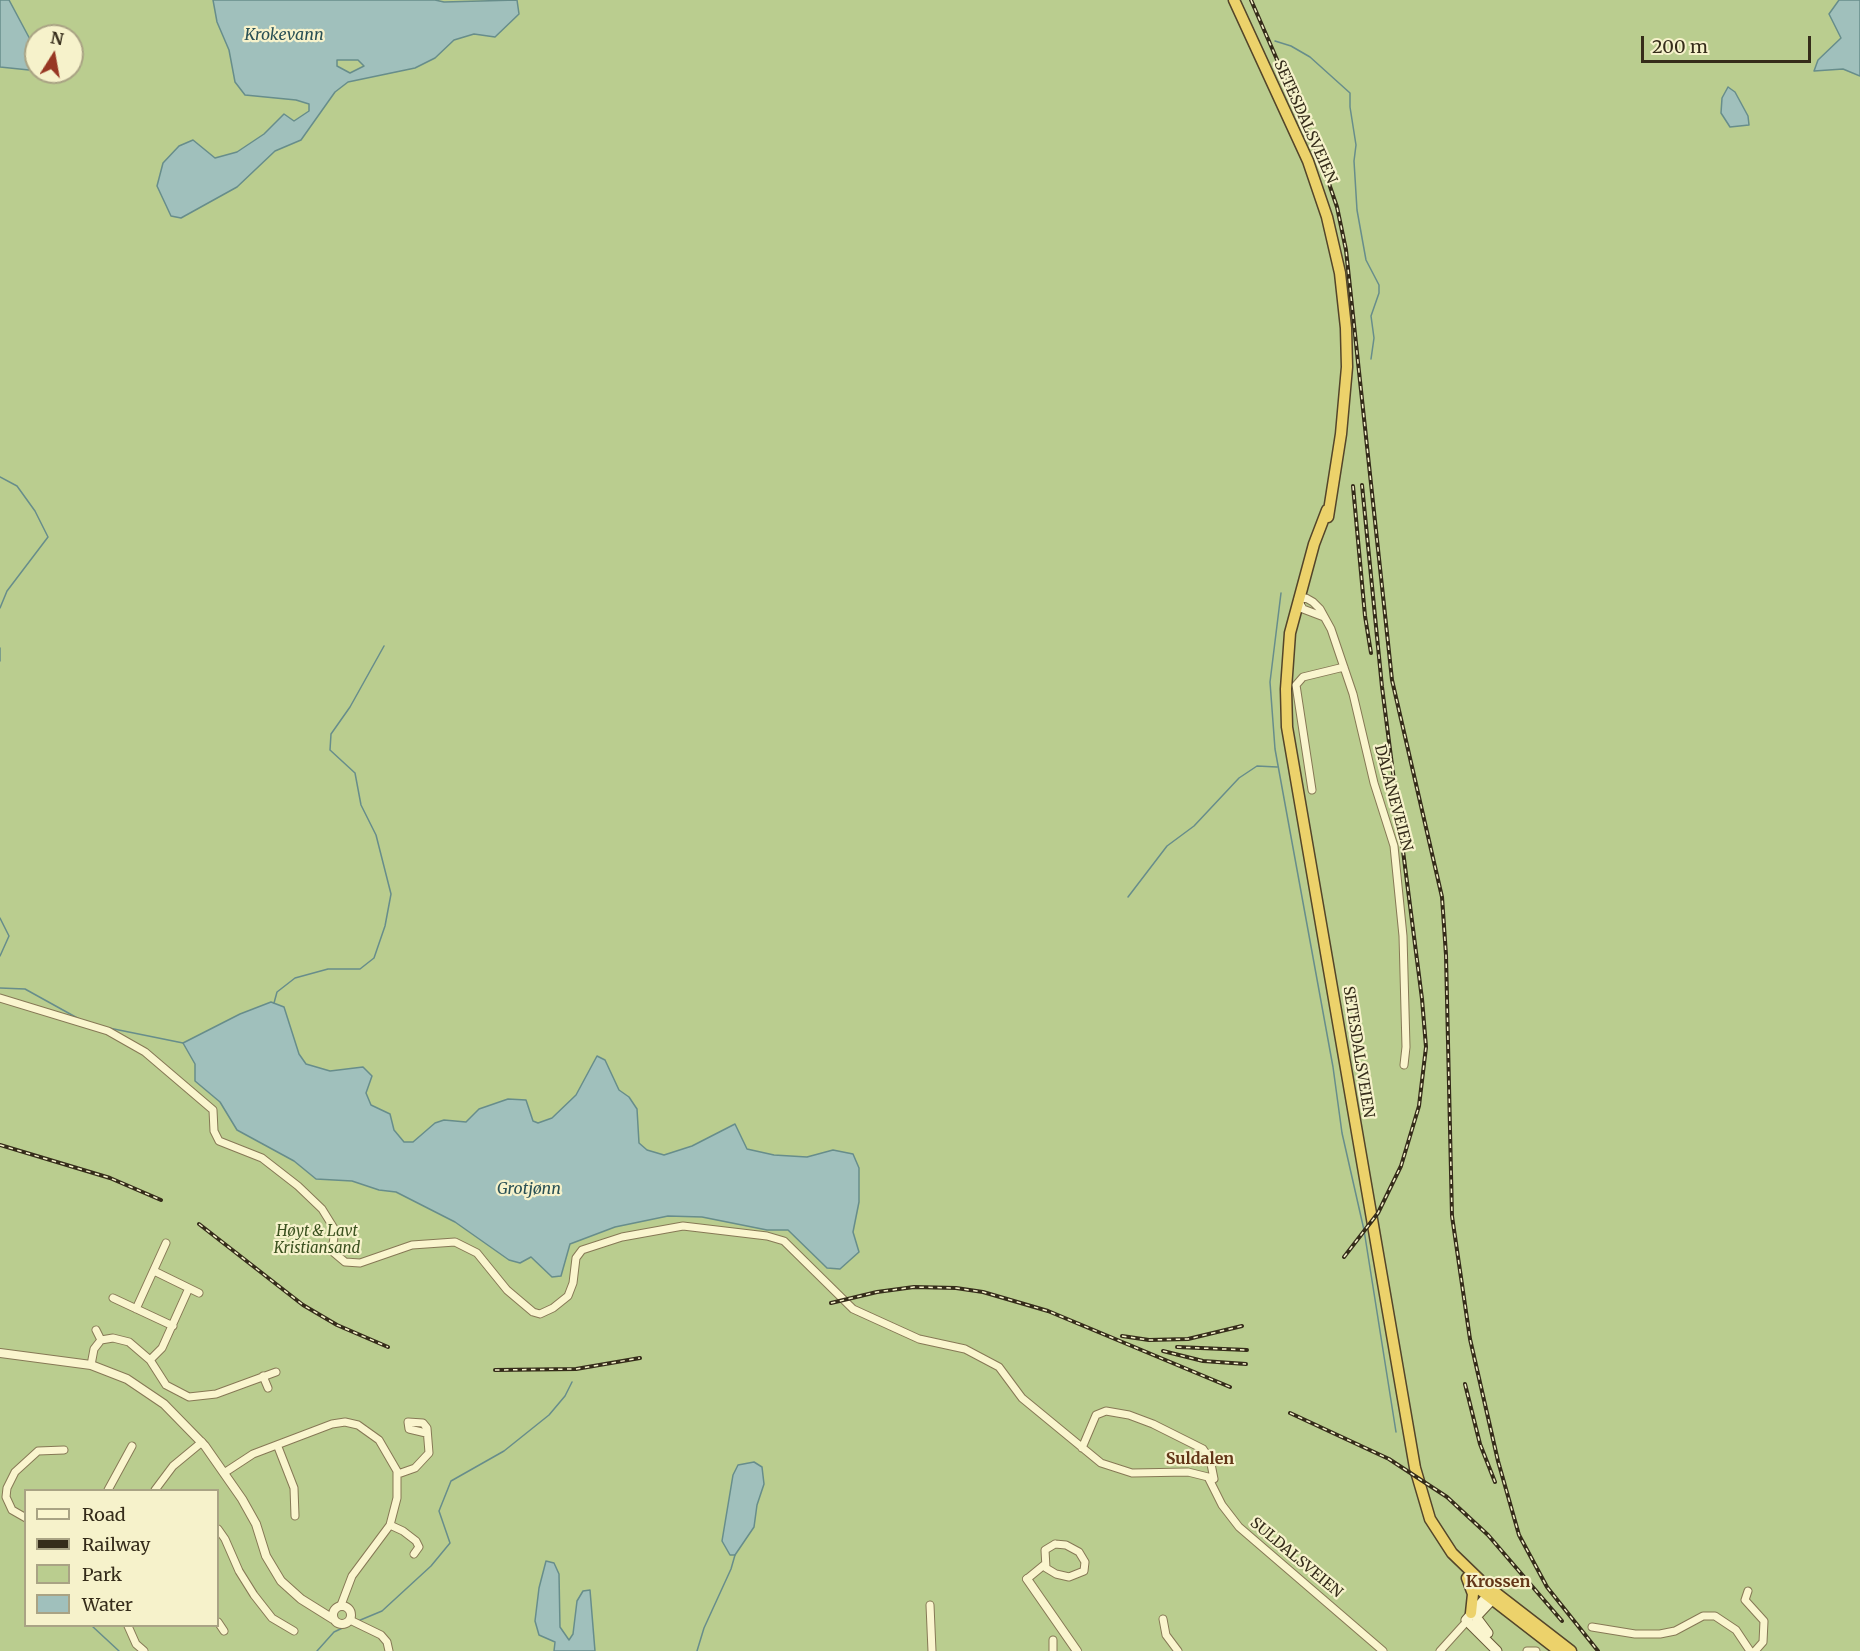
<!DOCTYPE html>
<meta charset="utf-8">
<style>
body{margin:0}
#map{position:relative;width:1860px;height:1651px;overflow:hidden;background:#efe9bb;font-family:Merriweather,serif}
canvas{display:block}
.legend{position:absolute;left:24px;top:1489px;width:195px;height:138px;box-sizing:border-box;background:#f6f2cb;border:2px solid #a9a384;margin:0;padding:8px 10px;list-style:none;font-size:18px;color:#352c1a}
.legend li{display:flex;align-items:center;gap:12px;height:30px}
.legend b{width:30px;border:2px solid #a9a384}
.north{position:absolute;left:24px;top:24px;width:60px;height:60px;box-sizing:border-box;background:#f6f2cb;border:2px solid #a9a384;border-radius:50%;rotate:11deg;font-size:16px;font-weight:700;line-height:24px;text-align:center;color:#352c1a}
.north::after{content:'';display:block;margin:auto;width:21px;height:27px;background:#973723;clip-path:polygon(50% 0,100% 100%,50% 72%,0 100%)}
.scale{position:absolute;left:1641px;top:36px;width:170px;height:27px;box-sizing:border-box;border:3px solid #352c1a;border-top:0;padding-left:8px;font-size:18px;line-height:21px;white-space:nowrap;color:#352c1a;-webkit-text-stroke:4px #f6f2cb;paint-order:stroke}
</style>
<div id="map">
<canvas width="1860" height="1651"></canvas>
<ul class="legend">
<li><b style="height:8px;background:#faf5ce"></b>Road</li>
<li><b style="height:8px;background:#352c1a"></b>Railway</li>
<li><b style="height:16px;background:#bacd8f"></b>Park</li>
<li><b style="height:16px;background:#a0c0bc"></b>Water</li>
</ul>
<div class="north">N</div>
<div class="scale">200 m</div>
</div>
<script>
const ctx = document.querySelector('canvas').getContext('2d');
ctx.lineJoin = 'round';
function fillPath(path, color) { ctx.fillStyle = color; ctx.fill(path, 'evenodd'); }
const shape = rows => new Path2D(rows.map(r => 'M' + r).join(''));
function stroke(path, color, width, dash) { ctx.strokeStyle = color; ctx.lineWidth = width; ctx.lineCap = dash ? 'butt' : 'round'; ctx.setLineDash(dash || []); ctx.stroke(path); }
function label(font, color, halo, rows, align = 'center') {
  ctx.font = font + ' Merriweather,serif'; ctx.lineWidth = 4.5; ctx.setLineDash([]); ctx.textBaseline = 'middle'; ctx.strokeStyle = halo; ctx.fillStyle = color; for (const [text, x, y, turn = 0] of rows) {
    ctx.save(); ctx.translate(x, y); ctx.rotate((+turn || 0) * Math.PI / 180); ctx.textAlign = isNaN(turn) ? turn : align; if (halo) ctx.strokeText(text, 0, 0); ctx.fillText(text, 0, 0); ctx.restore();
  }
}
fillPath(shape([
 [0,0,1860,0,1860,1651,0,1651],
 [36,36,72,36,72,72,36,72],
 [26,1490,218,1490,218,1626,26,1626]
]), '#bacd8f');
const water = shape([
 [0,0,9,0,32,43,29,70,0,67,0,0],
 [213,0,435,0,444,2,517,0,519,14,495,37,474,34,454,40,435,58,415,68,348,82,335,92,301,140,275,151,237,187,181,218,171,216,157,186,163,163,179,146,193,140,215,158,237,152,264,134,284,114,294,121,309,111,309,104,296,100,245,95,235,82,229,50,217,22,213,0],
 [337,60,358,60,364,66,350,73,337,66,337,60],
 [1839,0,1860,0,1860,76,1843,69,1814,71,1818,60,1841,38,1829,14,1839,0],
 [1728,87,1735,92,1748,116,1749,125,1730,127,1721,113,1722,98,1728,87],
 [271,1002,284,1007,299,1054,306,1064,330,1071,363,1067,372,1076,366,1093,371,1105,390,1114,394,1130,404,1142,413,1142,435,1123,444,1120,466,1122,479,1109,508,1099,526,1100,533,1121,538,1123,552,1118,576,1095,597,1056,605,1060,619,1090,629,1097,637,1109,639,1143,647,1150,664,1155,692,1146,735,1124,747,1149,774,1155,807,1157,833,1150,853,1154,859,1168,859,1202,853,1232,859,1252,840,1269,827,1268,788,1230,767,1230,702,1217,668,1216,615,1227,570,1244,561,1276,552,1277,531,1257,520,1263,509,1260,455,1222,396,1192,379,1190,352,1181,316,1179,294,1161,237,1130,220,1102,195,1081,195,1064,183,1043,240,1014,271,1002],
 [754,1462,762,1467,764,1484,757,1505,754,1527,735,1555,730,1555,722,1541,733,1475,738,1465,754,1462],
 [546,1561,554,1563,559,1574,560,1627,569,1640,573,1634,577,1601,583,1591,590,1590,595,1651,554,1651,555,1642,539,1635,535,1621,539,1588,546,1561]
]);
fillPath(water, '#a0c0bc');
stroke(water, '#678d8b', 1.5);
stroke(shape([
 [1275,41,1291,46,1310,57,1350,93,1350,107,1356,145,1354,161,1357,210,1366,260,1379,285,1379,293,1371,316,1374,338,1371,359],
 [0,477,17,486,35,511,48,537,7,591,0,608],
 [1281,593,1270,682,1275,749,1333,1067,1342,1133,1364,1230,1396,1432],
 [0,648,0,661],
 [1128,897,1167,846,1194,826,1239,778,1257,766,1277,767],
 [0,918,9,936,0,956],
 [0,988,25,989,81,1020],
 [274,1003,277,992,295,978,328,969,360,969,374,958,385,926,391,894,376,835,361,805,355,773,330,750,331,734,350,707,384,646],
 [109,1028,183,1043],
 [358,1621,382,1611,431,1566,450,1543,439,1511,451,1481,504,1451,549,1415,565,1396,572,1382],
 [92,1626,119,1651],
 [317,1651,334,1632,351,1624],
 [697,1651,704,1628,731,1569,735,1555]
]), '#678d8b', 1.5);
const minor = shape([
 [1324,617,1303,609,1298,600,1306,598,1313,602,1320,609,1331,629,1353,694,1374,783,1394,846,1403,936,1406,1047,1404,1065],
 [1312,790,1296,685,1303,677,1344,667],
 [0,998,108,1031,145,1052,213,1110,214,1131,219,1141,262,1158,298,1186,322,1209,335,1230,332,1251,345,1262,360,1263,412,1245,455,1242,477,1253,507,1290,533,1312,540,1314,553,1308,568,1296,573,1283,576,1258,582,1250,622,1237,683,1226,767,1236,784,1241,853,1309,919,1339,965,1349,999,1367,1022,1398,1101,1463,1132,1473,1188,1472,1208,1477,1222,1505,1239,1527,1383,1651],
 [154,1271,199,1293],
 [113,1298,173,1326],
 [136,1309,166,1243],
 [101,1340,113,1338,129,1342,150,1360,162,1348,189,1288],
 [150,1360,166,1385,189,1397,216,1394,276,1372],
 [91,1365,94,1349,101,1340,96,1330],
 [263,1376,268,1388],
 [278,1447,294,1488,295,1516],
 [1082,1448,1096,1415,1106,1411,1129,1415,1153,1424,1203,1449,1210,1459,1214,1479,1211,1480],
 [224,1473,253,1454,332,1424,345,1422,358,1425,379,1440,397,1471,397,1498,390,1525,352,1576,341,1605],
 [398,1474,415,1468,429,1453,427,1428,423,1423,408,1422,409,1429,426,1433],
 [108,1490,132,1446],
 [155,1490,173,1466,202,1442],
 [26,1518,12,1510,6,1497,7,1488,15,1472,38,1451,64,1450],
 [390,1525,403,1531,416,1541,419,1547,414,1554],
 [218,1529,225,1539,239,1571,254,1595,272,1618,294,1631],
 [1055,1544,1066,1545,1079,1552,1085,1562,1084,1571,1069,1577,1056,1574,1046,1568,1045,1550,1055,1544],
 [1027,1579,1044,1565],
 [1748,1591,1745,1600,1764,1621,1763,1642,1755,1651],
 [930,1605,932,1651],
 [1163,1619,1166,1635,1178,1651],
 [350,1620,381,1635,387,1642,389,1651],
 [218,1622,224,1631],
 [128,1626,136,1644,144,1651],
 [1592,1627,1635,1634,1660,1634,1675,1631,1703,1616,1715,1616,1736,1630,1750,1651],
 [1053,1651,1053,1640],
 [1440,1651,1468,1620],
 [1527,1651,1536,1651]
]);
const tertiary = shape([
 [0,1353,91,1365,127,1379,164,1404,205,1446,242,1499,256,1524,266,1556,281,1581,301,1599,333,1619],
 [1027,1579,1077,1651],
 '333 1615a9 9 0 1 1 18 0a9 9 0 1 1-18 0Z'
]);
const secondary = shape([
 [1491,1592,1466,1620,1497,1651],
 [1488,1633,1476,1617,1491,1601,1493,1593]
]);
const trunk = shape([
 [1234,0,1308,161,1327,217,1340,273,1346,328,1347,367,1341,434,1328,517],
 [1327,510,1314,544,1290,633,1286,689,1287,727,1415,1468,1430,1519,1452,1553,1483,1583,1571,1651],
 [1467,1578,1473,1594,1471,1613],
 [1479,1589,1559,1651]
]);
stroke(minor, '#867855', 9);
stroke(tertiary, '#867855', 10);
stroke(secondary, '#685938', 11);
stroke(trunk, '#53452a', 13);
stroke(minor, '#faf5ce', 7);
stroke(tertiary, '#faf5ce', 8);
stroke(secondary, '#faf5ce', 9);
stroke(trunk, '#ecd26b', 10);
const rail = shape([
 [1251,0,1322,163,1337,207,1346,250,1392,680,1442,897,1446,955,1452,1216,1470,1339,1498,1461,1519,1535,1547,1587,1598,1651],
 [1353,486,1365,616,1371,653],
 [0,1145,110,1178,161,1200],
 [199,1224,303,1305,337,1325,388,1347],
 [1344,1257,1378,1213,1401,1166,1419,1106,1426,1047,1422,999,1382,687,1362,485],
 [831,1303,877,1292,914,1287,956,1288,983,1292,1048,1311,1230,1387],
 [1122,1336,1149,1340,1188,1339,1242,1326],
 [1177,1347,1247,1350],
 [1163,1351,1203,1361,1246,1364],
 [495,1370,576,1369,640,1358],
 [1465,1384,1480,1444,1495,1482],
 [1290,1413,1389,1459,1447,1497,1488,1535,1562,1621]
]);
stroke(rail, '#352c1a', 4);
stroke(rail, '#f6f2cb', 1.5, [4.5]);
label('15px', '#352c1a', '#f6f2cb', [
 ["SETESDALSVEIEN",1305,122,66],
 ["DALANEVEIEN",1393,798,75],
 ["SETESDALSVEIEN",1358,1052,81],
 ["SULDALSVEIEN",1296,1558,40]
]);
label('italic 15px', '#3c5220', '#f6f2cb', [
 ["Høyt & Lavt",317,1232],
 ["Kristiansand",317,1249]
]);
label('italic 16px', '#295055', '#f6f2cb', [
 ["Krokevann",284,35],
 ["Grotjønn",529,1189]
]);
label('bold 16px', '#633618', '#f6f2cb', [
 ["Suldalen",1200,1459],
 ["Krossen",1498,1582]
]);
</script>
